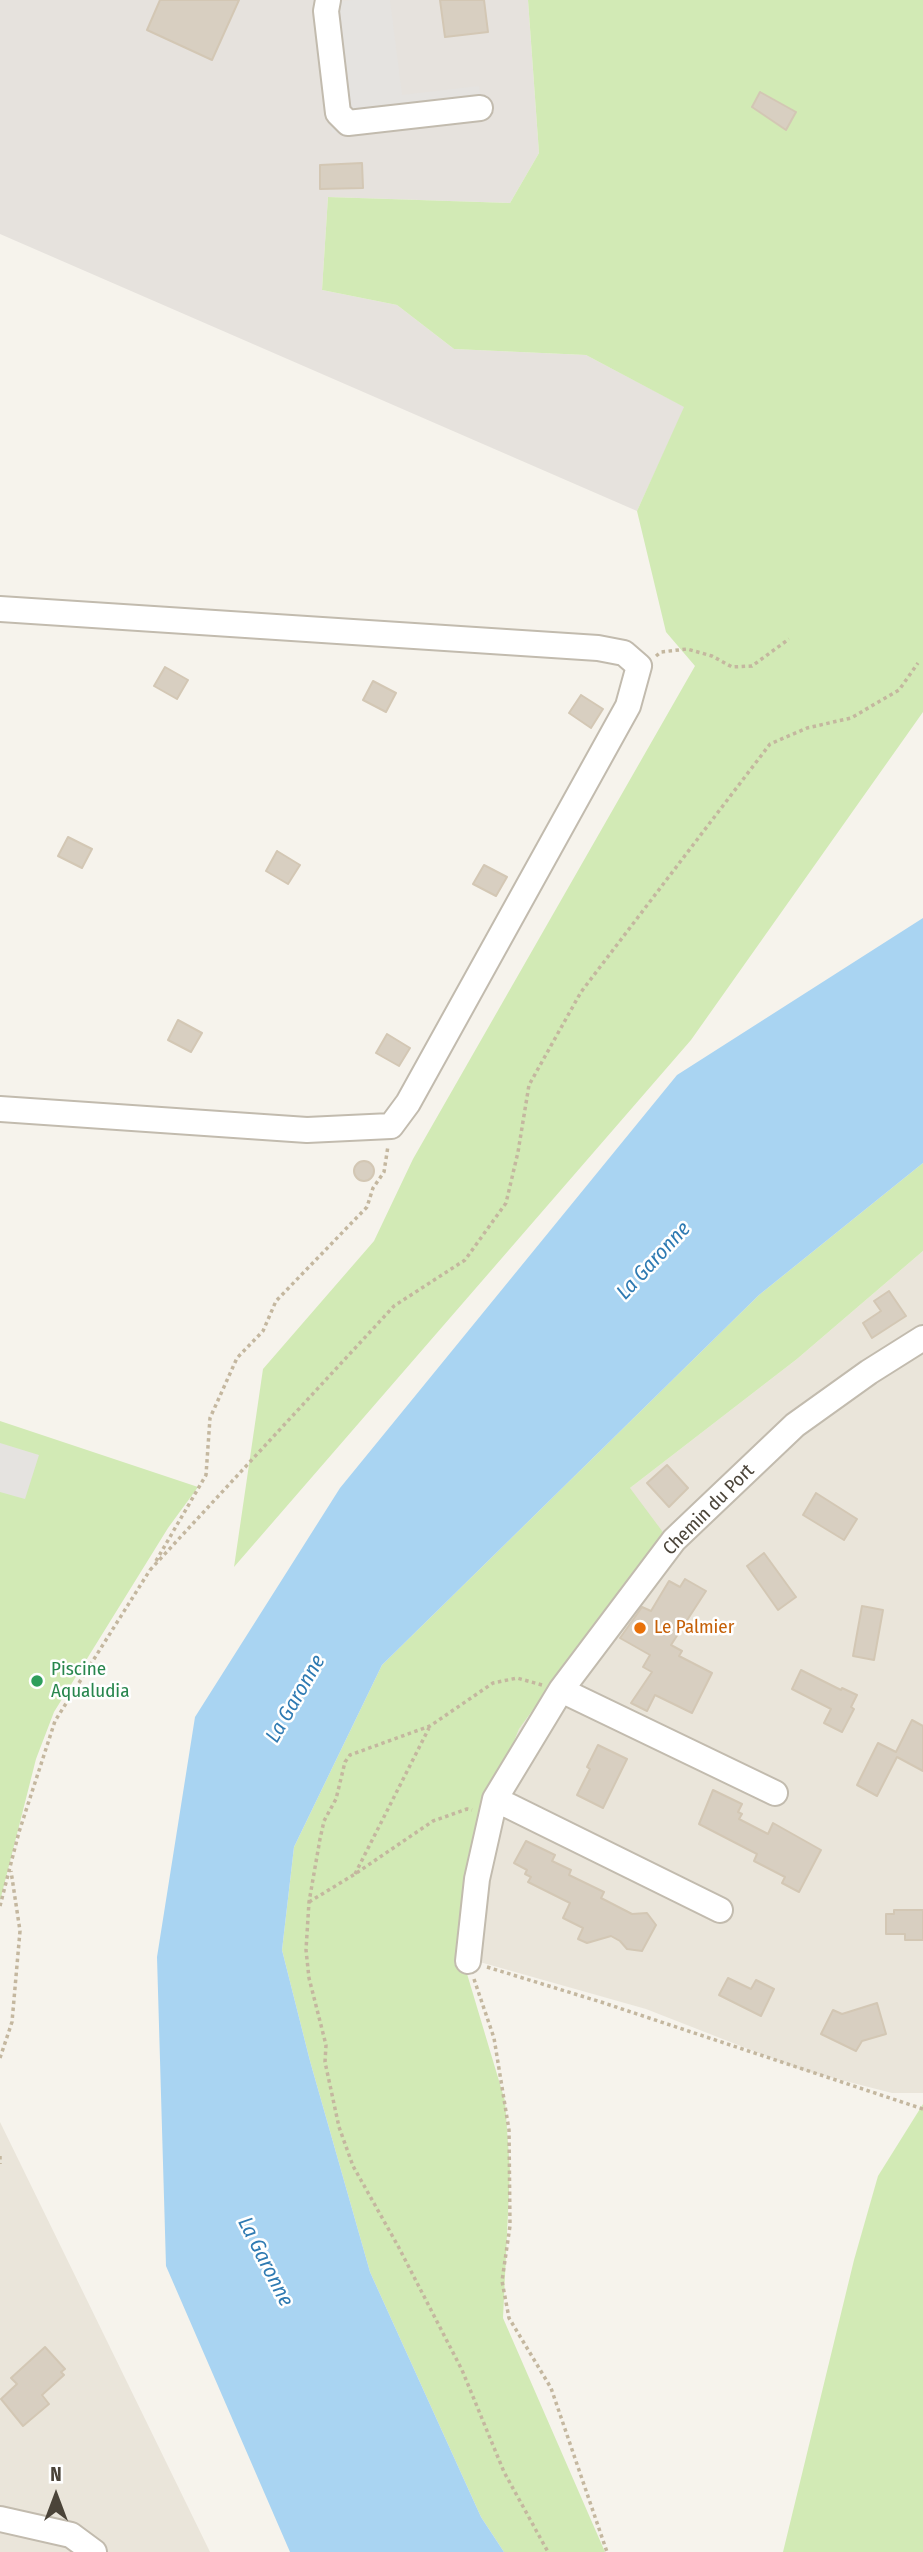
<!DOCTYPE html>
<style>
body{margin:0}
#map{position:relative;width:923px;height:2552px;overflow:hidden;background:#f6f3ec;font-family:"Fira Sans Condensed",sans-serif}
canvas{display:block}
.north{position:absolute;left:21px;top:2461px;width:70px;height:70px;-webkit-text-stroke:5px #fff;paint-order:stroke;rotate:0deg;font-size:19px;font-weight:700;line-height:28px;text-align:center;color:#4b4439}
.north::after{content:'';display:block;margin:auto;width:24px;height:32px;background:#4b4439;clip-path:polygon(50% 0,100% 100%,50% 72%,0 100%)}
</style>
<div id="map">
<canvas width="923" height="2552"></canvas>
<div class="north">N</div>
</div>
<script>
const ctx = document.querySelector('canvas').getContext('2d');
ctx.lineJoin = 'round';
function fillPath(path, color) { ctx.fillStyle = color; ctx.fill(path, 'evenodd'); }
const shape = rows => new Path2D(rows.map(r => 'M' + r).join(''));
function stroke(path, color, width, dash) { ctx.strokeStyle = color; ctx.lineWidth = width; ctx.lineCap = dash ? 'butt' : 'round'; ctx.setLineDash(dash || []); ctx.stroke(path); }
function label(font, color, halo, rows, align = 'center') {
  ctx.font = font + ' "Fira Sans Condensed",sans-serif'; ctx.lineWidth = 5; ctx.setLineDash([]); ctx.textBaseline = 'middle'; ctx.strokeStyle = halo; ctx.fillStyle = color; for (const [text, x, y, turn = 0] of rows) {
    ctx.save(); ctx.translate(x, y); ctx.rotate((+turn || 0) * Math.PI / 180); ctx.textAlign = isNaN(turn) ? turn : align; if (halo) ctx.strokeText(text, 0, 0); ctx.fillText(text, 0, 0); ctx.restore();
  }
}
fillPath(shape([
 [923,1251,923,2093,892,2093,802,2070,646,2009,462,1957,480,1826,519,1729,614,1599,630,1488,797,1359],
 [0,2122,210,2552,0,2552]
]), '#eae5da');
fillPath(shape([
 [0,0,528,0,539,153,510,203,328,197,322,290,397,305,454,349,586,355,685,407,637,511,0,234]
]), '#e6e2dd');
fillPath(shape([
 [528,0,923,0,923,712,691,1040,234,1567,263,1369,374,1241,413,1159,695,666,666,632,637,511,684,407,586,355,454,349,397,305,322,290,328,197,510,203,539,153],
 [923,1163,923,1251,797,1359,630,1488,668,1539,614,1599,519,1729,480,1826,462,1957,505,2101,510,2171,503,2318,605,2552,504,2552,481,2517,370,2272,310,2061,282,1950,294,1847,382,1665,759,1295],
 [0,1421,198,1487,168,1528,54,1712,36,1759,0,1901],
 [923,2104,923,2552,783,2552,854,2260,878,2176]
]), '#d2eab5');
fillPath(shape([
 [353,0,390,0,402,95,479,86,483,115,332,133,317,4],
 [0,1443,39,1455,25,1499,0,1492]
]), '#e5e3e0');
fillPath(shape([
 [923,918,923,1163,759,1295,382,1665,294,1847,282,1950,310,2061,370,2272,481,2517,504,2552,290,2552,166,2266,157,1957,195,1717,340,1488,677,1075]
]), '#a9d4f2');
const building = shape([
 [160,0,239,0,212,60,147,30,160,0],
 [440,0,484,0,488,32,445,37,440,0],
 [760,92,796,112,786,130,752,107,760,92],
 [362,163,363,188,320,189,320,165,362,163],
 [165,667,188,680,177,699,154,686,165,667],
 [373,681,396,693,386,712,363,700,373,681],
 [581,695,603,709,591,728,569,713,581,695],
 [68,837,92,849,82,868,58,856,68,837],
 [277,851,300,865,288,884,266,871,277,851],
 [484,865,507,877,496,896,473,884,484,865],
 [178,1020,202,1033,191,1052,168,1040,178,1020],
 [387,1034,410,1048,399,1066,376,1053,387,1034],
 '354 1171a10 10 0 1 1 20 0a10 10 0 1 1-20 0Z',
 [889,1291,906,1316,872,1338,863,1323,881,1311,874,1301,889,1291],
 [667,1465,688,1488,669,1507,647,1483,667,1465],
 [816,1493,857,1519,844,1540,803,1515,816,1493],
 [764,1553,796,1597,778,1610,747,1566,764,1553],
 [685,1579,706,1591,671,1645,682,1651,679,1656,712,1673,692,1713,655,1695,647,1711,631,1703,652,1672,643,1667,650,1655,620,1638,642,1607,651,1611,669,1581,680,1587,685,1579],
 [862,1606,883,1610,874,1660,853,1656,862,1606],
 [801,1670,841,1690,842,1688,857,1695,851,1707,854,1709,842,1732,824,1723,831,1709,792,1689,801,1670],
 [912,1720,923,1726,923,1771,897,1757,877,1796,857,1785,878,1743,896,1752,912,1720],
 [598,1745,627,1759,603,1808,577,1795,590,1769,587,1767,598,1745],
 [713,1790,742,1804,738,1812,742,1814,739,1819,768,1834,773,1823,821,1850,799,1892,782,1883,785,1877,754,1861,757,1854,699,1824,713,1790],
 [526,1841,555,1855,552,1861,571,1870,569,1875,604,1892,601,1898,632,1914,647,1913,656,1925,642,1951,627,1949,620,1941,611,1936,587,1943,578,1939,583,1928,563,1918,570,1903,528,1882,531,1877,525,1874,527,1870,514,1863,526,1841],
 [894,1910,923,1910,923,1940,905,1940,905,1934,886,1934,886,1914,894,1914,894,1910],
 [728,1978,751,1989,756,1980,774,1989,761,2016,719,1995,728,1978],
 [877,2003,886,2034,862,2041,856,2051,821,2034,833,2010,842,2014,877,2003],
 [45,2347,65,2369,61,2372,64,2375,42,2395,49,2404,23,2426,1,2399,17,2384,11,2378,45,2347]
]);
fillPath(building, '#d8cfc1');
stroke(building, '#d3c7b4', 2);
const minor = shape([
 [328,0,326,11,338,113,348,123,480,108],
 [0,609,598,648,624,653,639,666,628,706,408,1103,391,1126,307,1130,0,1109],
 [561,1690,775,1793],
 [495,1799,720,1910],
 [468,1961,477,1879,495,1799,561,1690,674,1540,795,1425,869,1372,923,1338],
 [0,2519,71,2535,94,2552]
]);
stroke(minor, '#c2bbae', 28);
stroke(shape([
 [656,656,661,652,687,649,712,656,732,667,752,666,789,639],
 [156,1561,206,1475,210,1418,237,1358,263,1331,276,1301,367,1207,373,1188,384,1172,388,1146],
 [150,1570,394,1306,465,1260,506,1203,518,1152,529,1085,581,992,770,744,807,728,851,718,899,690,918,663],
 [542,1685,517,1678,493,1683,430,1726,350,1755,345,1762,336,1799,324,1821,320,1839,309,1902,306,1950,309,1978,326,2045,325,2062,339,2127,353,2166,398,2246,462,2370,504,2472,548,2552],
 [355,1874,429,1728],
 [309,1902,355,1874,433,1821,467,1809,472,1810],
 [0,1906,19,1832,55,1721,150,1570],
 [487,1967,601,2002,923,2109],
 [474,1979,494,2038,509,2130,510,2226,502,2281,509,2318,551,2388,607,2552],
 [0,2058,12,2022,20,1931,11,1871],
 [0,2156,0,2164]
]), '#c4b79f', 3.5, [3.5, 3.5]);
stroke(minor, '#fff', 24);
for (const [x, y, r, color] of [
 [640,1628,7,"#e8710a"],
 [37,1681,7,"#2e9e5b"]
]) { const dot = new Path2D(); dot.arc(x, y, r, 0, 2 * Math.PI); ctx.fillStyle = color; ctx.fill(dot); stroke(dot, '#fff', 2.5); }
label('19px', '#4b4439', '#fff', [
 ["Chemin du Port",709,1510,-45]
]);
label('19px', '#c56008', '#fff', [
 ["Le Palmier",654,1628]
], 'left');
label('19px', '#27864d', '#fff', [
 ["Piscine",51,1670],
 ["Aqualudia",51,1692]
], 'left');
label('italic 21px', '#2e7ab2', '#fff', [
 ["La Garonne",654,1261,-47],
 ["La Garonne",296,1699,-60],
 ["La Garonne",265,2262,63]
]);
</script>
